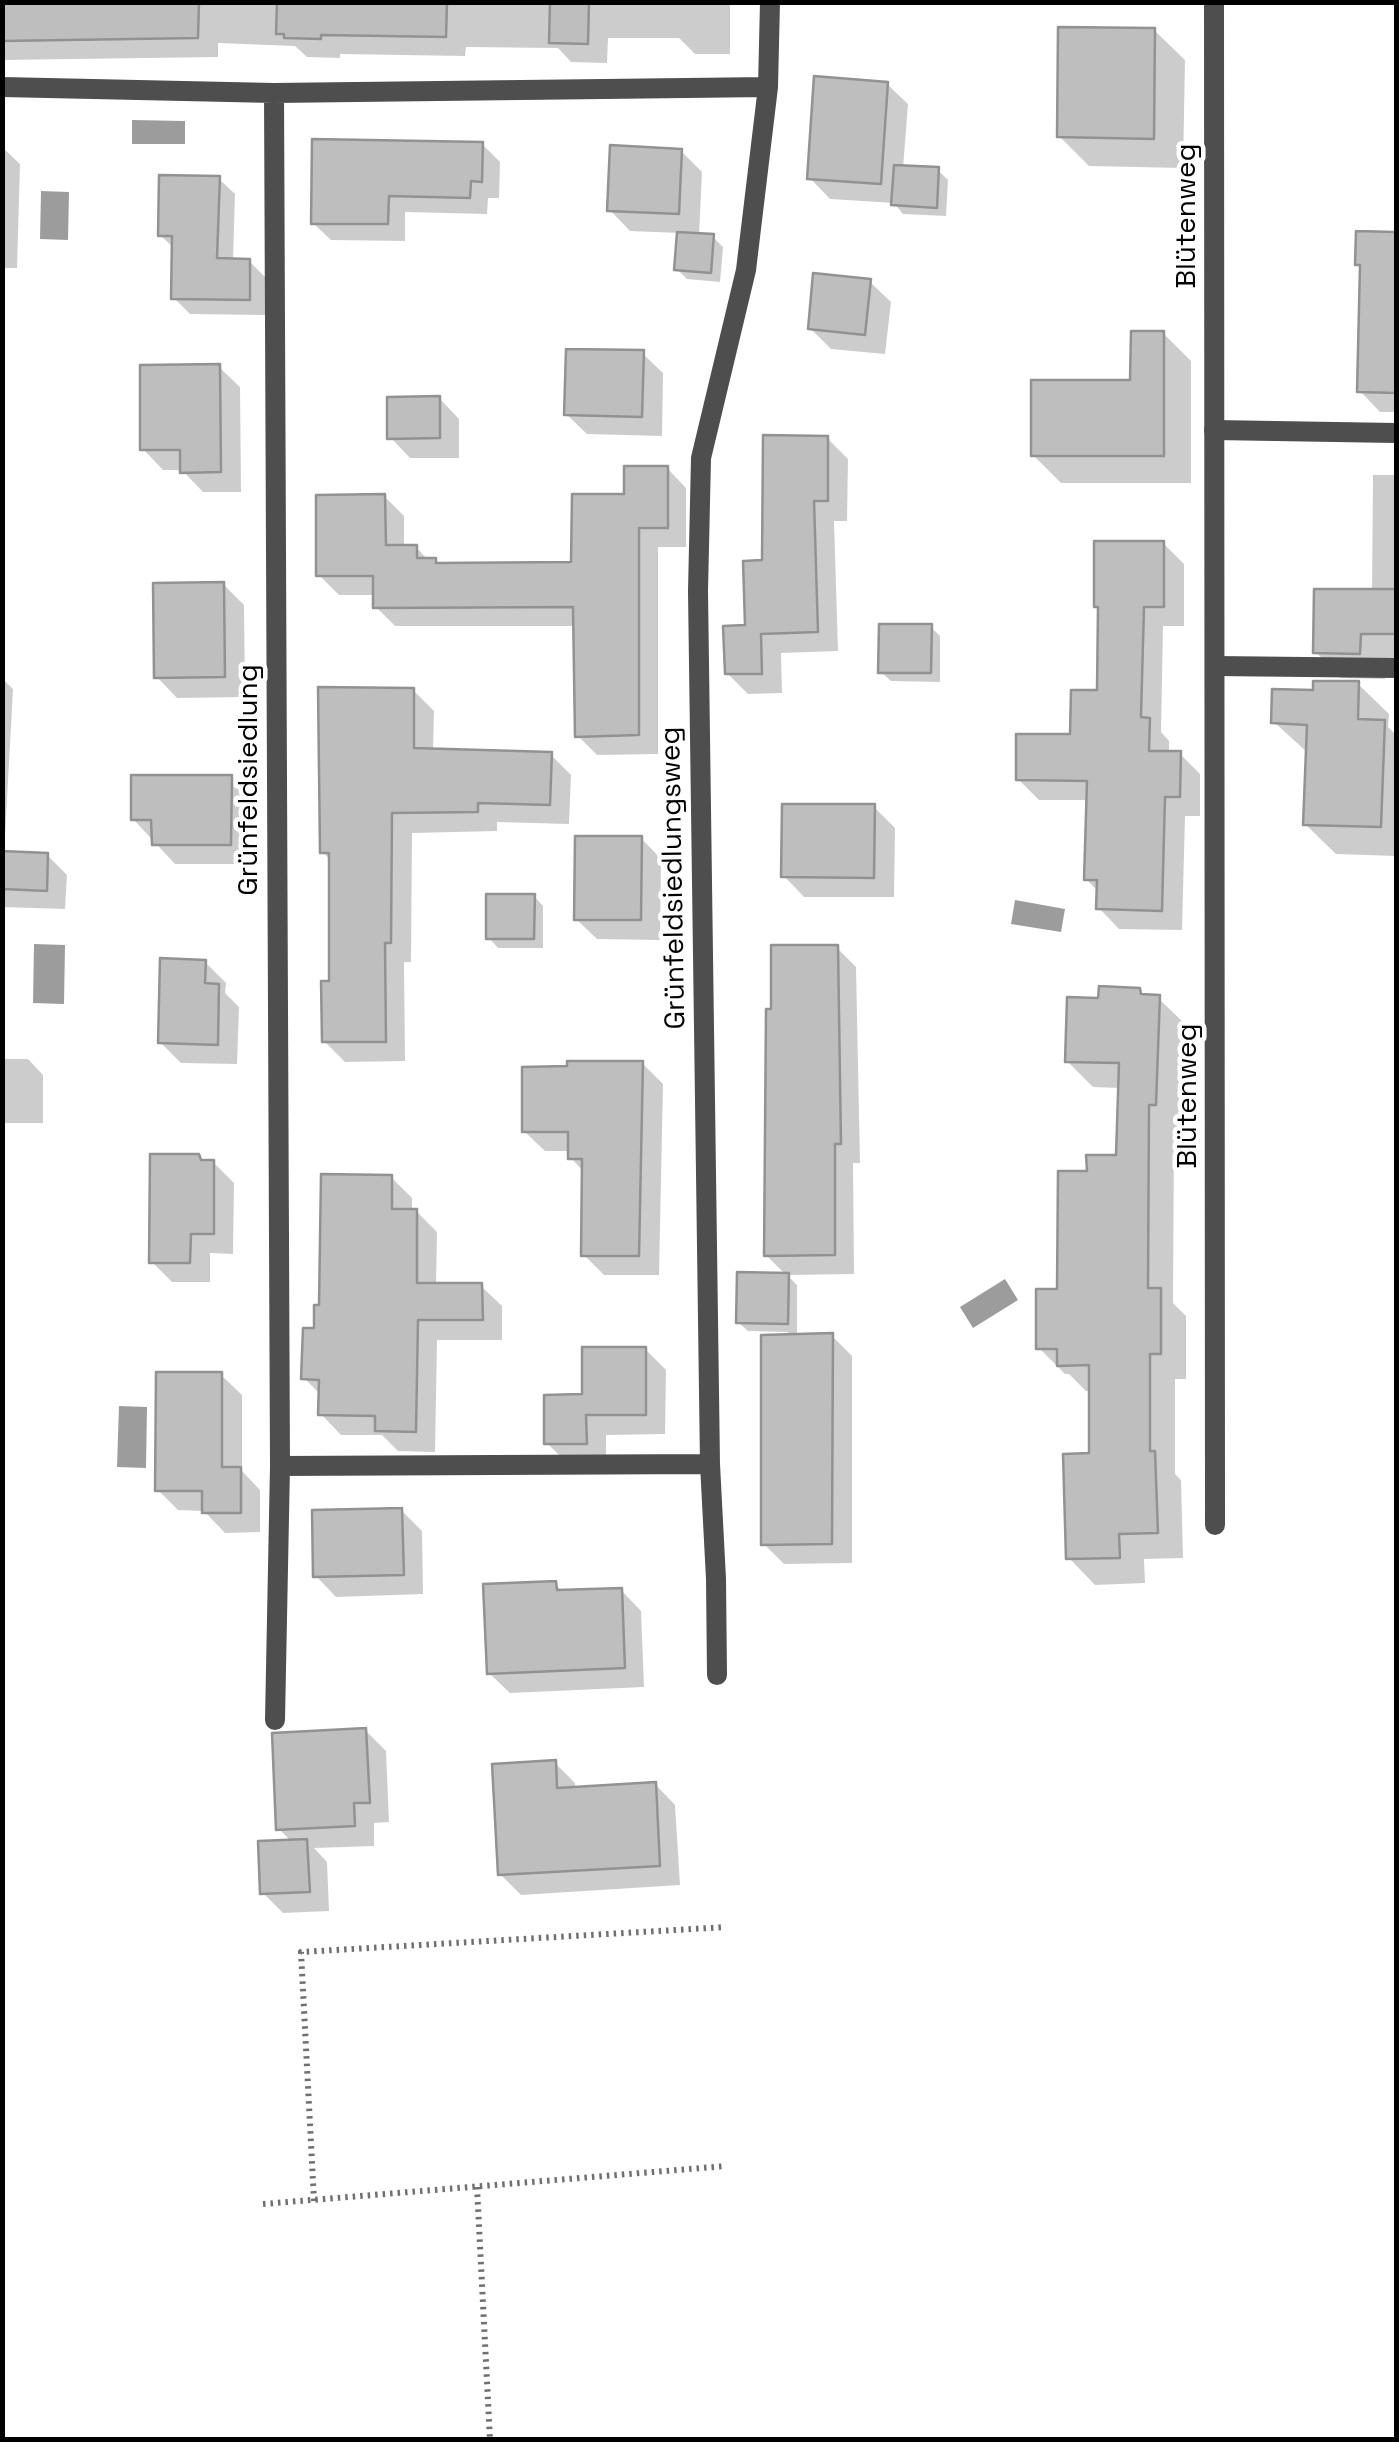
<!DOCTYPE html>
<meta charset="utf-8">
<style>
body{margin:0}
#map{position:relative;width:1399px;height:2442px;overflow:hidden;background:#fff;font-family:"Space Grotesk",sans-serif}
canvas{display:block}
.frame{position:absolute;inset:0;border:5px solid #000;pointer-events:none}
</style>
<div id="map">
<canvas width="1399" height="2442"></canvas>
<div class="frame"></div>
</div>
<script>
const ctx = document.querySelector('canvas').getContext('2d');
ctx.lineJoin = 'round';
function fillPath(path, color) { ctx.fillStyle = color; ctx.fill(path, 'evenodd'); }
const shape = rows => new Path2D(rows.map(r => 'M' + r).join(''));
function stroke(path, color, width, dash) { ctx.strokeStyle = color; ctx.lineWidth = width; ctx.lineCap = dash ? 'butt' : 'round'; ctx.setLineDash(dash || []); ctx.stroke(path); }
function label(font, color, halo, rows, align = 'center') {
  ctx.font = font + ' "Space Grotesk",sans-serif'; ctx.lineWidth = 9; ctx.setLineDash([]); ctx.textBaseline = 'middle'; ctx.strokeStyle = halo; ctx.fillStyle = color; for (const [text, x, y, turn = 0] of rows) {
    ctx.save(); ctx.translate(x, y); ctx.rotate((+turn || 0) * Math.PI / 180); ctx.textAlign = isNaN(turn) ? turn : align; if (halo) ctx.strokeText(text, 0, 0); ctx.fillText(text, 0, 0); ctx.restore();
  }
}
fillPath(shape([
 [132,120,185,121,185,144,132,144],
 [41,191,69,192,68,240,40,239],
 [1015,900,1065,909,1061,932,1011,924],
 [34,944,65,945,64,1004,33,1003],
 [1005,1279,1018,1300,973,1328,960,1307],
 [119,1406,147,1407,146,1468,117,1467]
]), '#9c9c9c');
fillPath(shape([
 [2,2,730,2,730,54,695,54,679,38,608,38,607,63,571,62,558,48,466,47,465,56,340,54,340,58,307,57,295,46,218,43,218,57,2,60],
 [1154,30,1185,60,1183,168,1089,166,1059,136],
 [887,84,908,104,903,168,938,170,948,180,946,216,903,214,894,203,830,199,810,178],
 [482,144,500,162,499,198,488,198,487,214,405,212,405,241,331,240,313,223],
 [2,147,20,164,17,268,2,268],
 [681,151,702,172,699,236,713,237,723,247,720,282,687,279,677,269,680,233,630,231,610,210],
 [218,178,235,194,233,261,249,261,265,277,265,315,190,314,174,298,175,249,160,235],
 [1359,234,1396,235,1396,412,1380,412,1360,391,1363,269,1358,264],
 [870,282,891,302,885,354,831,349,810,328],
 [1163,333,1191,361,1191,483,1061,483,1033,455,1133,383],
 [642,353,663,373,662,436,587,434,566,414],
 [219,367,240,387,241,492,203,492,182,470,163,470,143,449],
 [439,398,459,419,459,458,410,458,390,437],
 [827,438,848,459,847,521,834,521,838,651,781,653,782,693,748,694,727,673,748,628,764,563],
 [667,468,686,488,686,547,658,547,658,754,597,755,578,736,576,626,395,626,376,607,376,595,339,595,319,575,384,496,404,516,404,547,416,547,429,561,435,561,440,566,574,564,626,497],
 [1373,475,1396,475,1396,659,1386,659,1385,679,1341,678,1316,652,1372,592],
 [1163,543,1184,564,1184,626,1163,626,1161,732,1169,741,1169,754,1180,754,1200,774,1200,816,1185,816,1182,930,1119,929,1099,908,1099,892,1086,879,1089,800,1039,800,1018,779,1073,737,1099,693,1100,609,1097,606],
 [223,584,244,605,245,697,177,698,157,677],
 [931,627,940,636,940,682,891,681,881,672],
 [2,678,13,689,4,854,47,855,67,875,65,909,2,907],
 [1358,684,1389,714,1388,727,1396,735,1396,856,1336,854,1305,824,1308,753,1274,722,1315,693],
 [413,690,434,711,433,751,550,754,571,775,569,824,497,822,497,831,412,833,411,962,404,962,405,1061,345,1062,324,1041,332,984,331,861,323,852],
 [231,777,251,798,251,864,175,864,133,819],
 [874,807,895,828,894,897,804,897,784,876],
 [641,838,661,859,660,940,597,939,576,919],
 [534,896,543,906,543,948,498,948,489,938],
 [836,947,856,967,860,1163,853,1163,854,1274,787,1275,797,1285,797,1337,832,1336,852,1356,852,1563,784,1564,764,1544,788,1332,748,1331,738,1322,786,1275,766,1255],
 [205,962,226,983,225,993,239,1007,237,1064,181,1063,160,1042],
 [1139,990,1146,997,1158,998,1185,1024,1181,1130,1174,1130,1173,1303,1186,1316,1186,1379,1175,1379,1175,1474,1181,1480,1183,1558,1144,1559,1145,1583,1095,1585,1069,1558,1092,1455,1091,1391,1086,1391,1069,1374,1065,1374,1039,1348,1060,1292,1089,1173,1118,1158,1120,1088,1093,1087,1067,1061,1101,1001],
 [2,1059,28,1059,43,1075,43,1123,2,1123],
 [642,1063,663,1084,659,1275,604,1275,584,1255,584,1172,571,1158,571,1151,545,1151,524,1131],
 [198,1157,203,1162,213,1162,234,1183,233,1254,210,1253,210,1282,172,1282,152,1262],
 [391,1177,412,1198,412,1211,416,1211,437,1232,436,1286,481,1286,502,1306,502,1340,437,1340,435,1452,398,1451,382,1435,341,1435,321,1414,321,1395,304,1378,321,1307],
 [645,1349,666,1370,665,1434,606,1435,606,1463,567,1463,547,1443,584,1397],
 [221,1375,242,1395,242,1471,260,1490,260,1532,225,1533,204,1511,178,1510,158,1490],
 [401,1510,422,1531,423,1594,336,1597,316,1576],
 [555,1584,564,1593,621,1590,641,1611,644,1687,510,1693,489,1673],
 [365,1730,386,1751,389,1822,374,1823,374,1846,314,1848,327,1862,329,1911,283,1913,263,1893,292,1842,279,1829],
 [555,1763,575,1783,576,1790,655,1784,675,1805,680,1885,521,1895,500,1874]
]), '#0003');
const building = shape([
 [2,2,199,2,198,38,2,41,2,2],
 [277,2,447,2,446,37,321,35,321,39,284,38,284,34,276,34,277,2],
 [550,2,589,2,588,44,549,43,550,2],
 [1058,27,1155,28,1154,139,1057,137,1058,27],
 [814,76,888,82,881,184,807,179,814,76],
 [312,139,483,142,482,182,471,181,470,198,389,196,388,224,311,224,312,139],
 [610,145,682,149,679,214,607,211,610,145],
 [894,165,939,167,937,208,891,205,894,165],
 [159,175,220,176,217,258,250,259,250,300,171,299,172,236,158,236,159,175],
 [1356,231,1396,232,1396,393,1357,392,1360,265,1355,265,1356,231],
 [677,232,714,234,711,273,674,270,677,232],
 [813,273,871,279,865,335,808,329,813,273],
 [1131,331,1164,331,1164,456,1031,456,1031,380,1130,380,1131,331],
 [566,349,644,350,642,417,564,415,566,349],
 [220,364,221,472,180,473,180,450,140,450,140,365,220,364],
 [440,396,440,438,387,439,387,397,440,396],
 [763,435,828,436,828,501,814,501,818,632,761,634,762,674,725,674,723,626,745,625,743,561,762,560,763,435],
 [624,466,668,466,668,528,639,528,639,735,575,737,573,607,373,608,373,576,316,576,316,495,385,494,386,545,417,545,417,558,436,558,436,563,571,562,572,494,624,494,624,466],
 [1094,541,1164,541,1164,607,1144,607,1141,717,1150,718,1149,751,1181,751,1180,797,1165,797,1162,911,1096,909,1097,880,1084,880,1087,781,1016,780,1016,734,1070,734,1071,690,1097,690,1098,607,1094,607,1094,541],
 [224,582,225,677,154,678,153,583,224,582],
 [1314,589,1396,589,1396,634,1361,634,1360,654,1313,653,1314,589],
 [879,624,932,624,931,673,878,673,879,624],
 [1313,681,1359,681,1358,719,1385,720,1381,827,1303,825,1307,725,1271,723,1272,689,1313,690,1313,681],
 [318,687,414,688,414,748,552,752,550,805,478,803,478,812,392,813,391,943,385,943,386,1042,322,1042,321,981,329,981,329,853,320,853,318,687],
 [131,775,232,775,231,845,152,845,151,820,131,820,131,775],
 [782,804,875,804,874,878,781,877,782,804],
 [575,836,642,836,641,920,574,920,575,836],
 [2,851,48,853,47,891,2,889,2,851],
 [486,894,535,894,534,939,486,939,486,894],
 [771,945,838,945,841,1144,835,1144,835,1255,764,1256,766,1009,771,1009,771,945],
 [160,958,206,960,205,983,219,984,218,1045,158,1043,160,958],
 [1099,986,1140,988,1141,994,1160,995,1156,1105,1149,1105,1148,1288,1161,1288,1161,1354,1150,1354,1150,1451,1155,1451,1158,1533,1119,1534,1120,1558,1066,1559,1063,1454,1089,1453,1089,1365,1057,1366,1057,1349,1036,1349,1036,1289,1057,1289,1058,1171,1087,1171,1086,1155,1116,1155,1119,1063,1065,1062,1067,997,1098,998,1099,986],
 [567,1061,643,1061,639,1256,581,1256,582,1159,568,1159,568,1132,522,1132,522,1067,567,1066,567,1061],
 [150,1154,199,1154,201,1160,214,1160,214,1234,191,1234,190,1263,149,1263,150,1154],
 [321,1174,392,1175,392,1209,417,1209,417,1283,482,1283,483,1320,418,1320,416,1432,375,1431,375,1416,318,1415,319,1380,301,1379,303,1328,314,1328,314,1305,319,1305,321,1174],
 [737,1272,789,1273,788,1324,736,1323,737,1272],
 [833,1333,832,1544,761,1545,761,1335,833,1333],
 [582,1347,646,1347,646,1415,586,1415,587,1444,544,1444,544,1395,582,1394,582,1347],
 [156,1372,222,1372,222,1467,241,1467,241,1513,202,1513,202,1491,155,1491,156,1372],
 [402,1508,404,1575,313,1577,312,1510,402,1508],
 [556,1581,557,1590,622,1588,625,1668,487,1674,483,1584,556,1581],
 [366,1728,370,1803,354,1803,355,1826,276,1830,272,1733,366,1728],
 [556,1760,557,1788,656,1782,660,1866,498,1875,492,1764,556,1760],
 [307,1839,310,1892,260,1894,258,1841,307,1839]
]);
fillPath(building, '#bebebe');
stroke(building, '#929292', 2.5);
stroke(shape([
 [477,2187,490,2440],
 [314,2201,301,1952,726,1927],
 [263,2204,726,2166]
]), '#707070', 6, [2.5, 5]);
stroke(shape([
 [1214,430,1396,433],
 [1215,666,1396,668]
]), '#4e4e4e', 20);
stroke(shape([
 [1214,2,1215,1525],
 [2,87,274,93,768,87],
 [274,93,280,1466,275,1720],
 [280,1466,710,1464],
 [717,1675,716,1579,710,1464,698,591,701,458,746,270,768,87,770,2]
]), '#4e4e4e', 20);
label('28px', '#000', '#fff', [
 ["Blütenweg",1187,216,-90],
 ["Grünfeldsiedlung",249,780,-90],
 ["Grünfeldsiedlungsweg",674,878,-91],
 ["Blütenweg",1188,1096,-90]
]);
</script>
